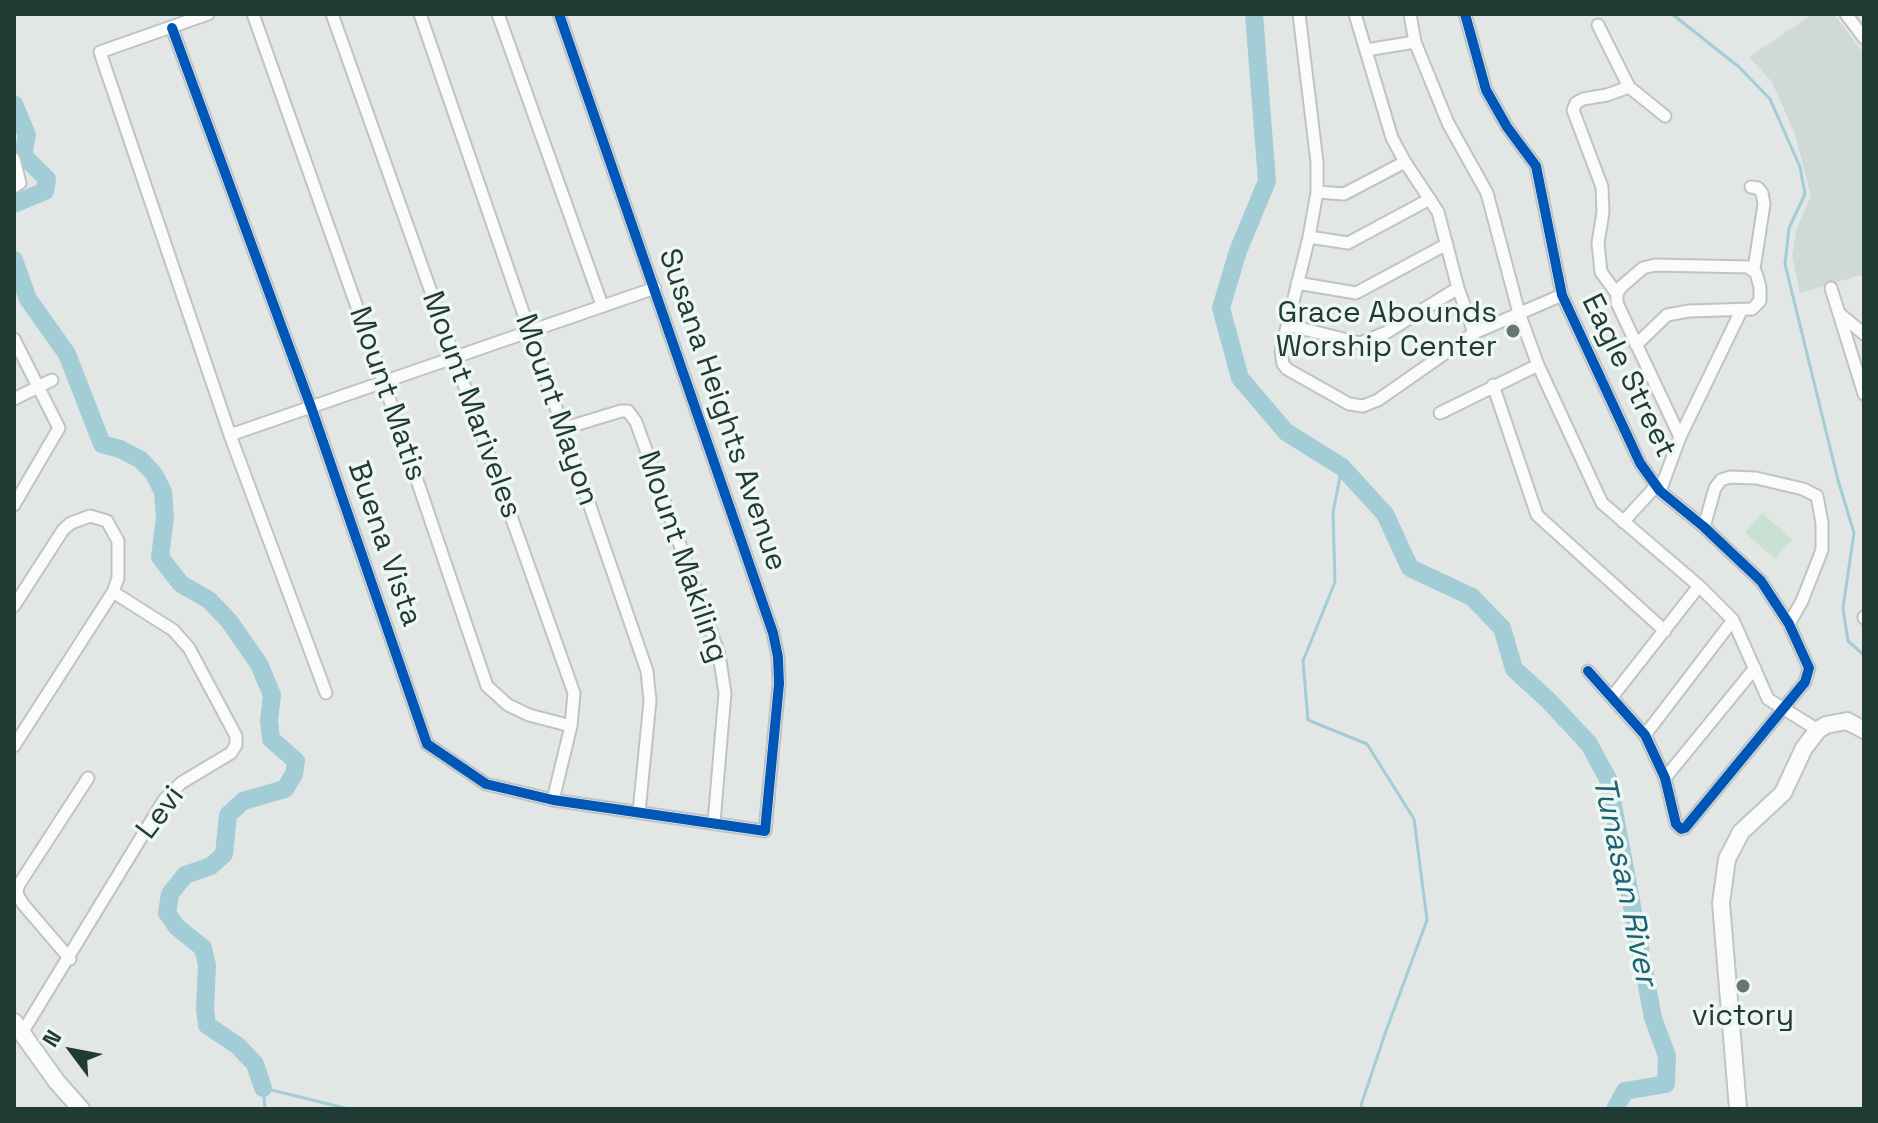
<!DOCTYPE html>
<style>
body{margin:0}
#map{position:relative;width:1878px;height:1123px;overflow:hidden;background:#e2e7e5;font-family:"Space Grotesk",sans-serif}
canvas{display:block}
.frame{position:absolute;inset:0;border:16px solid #203a34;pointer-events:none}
.north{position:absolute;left:32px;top:1011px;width:80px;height:80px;-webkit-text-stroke:6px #eff7f3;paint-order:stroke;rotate:302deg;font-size:22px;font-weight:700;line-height:32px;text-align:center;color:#203a34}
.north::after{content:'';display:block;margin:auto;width:28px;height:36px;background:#203a34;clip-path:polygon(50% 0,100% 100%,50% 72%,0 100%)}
</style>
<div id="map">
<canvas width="1878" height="1123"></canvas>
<div class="frame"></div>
<div class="north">N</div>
</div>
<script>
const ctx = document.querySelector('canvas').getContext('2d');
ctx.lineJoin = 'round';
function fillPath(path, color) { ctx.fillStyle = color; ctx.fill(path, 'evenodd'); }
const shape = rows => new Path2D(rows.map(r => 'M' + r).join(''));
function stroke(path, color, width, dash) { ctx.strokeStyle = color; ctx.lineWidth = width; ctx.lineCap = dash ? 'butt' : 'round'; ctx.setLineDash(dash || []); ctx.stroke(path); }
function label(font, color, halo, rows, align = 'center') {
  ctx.font = font + ' "Space Grotesk",sans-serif'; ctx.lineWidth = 7; ctx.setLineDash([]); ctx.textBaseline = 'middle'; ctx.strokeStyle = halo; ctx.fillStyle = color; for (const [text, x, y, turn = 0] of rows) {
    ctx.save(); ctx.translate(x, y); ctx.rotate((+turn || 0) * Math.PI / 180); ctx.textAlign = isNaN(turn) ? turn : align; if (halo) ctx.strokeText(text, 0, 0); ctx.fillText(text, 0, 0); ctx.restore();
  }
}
fillPath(shape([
 [1813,14,1834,14,1864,54,1864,274,1800,293,1792,255,1797,228,1811,196,1795,134,1772,82,1749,57]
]), '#cfd9d5');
fillPath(shape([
 [1762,513,1792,539,1775,559,1745,533]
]), '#cae0d2');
stroke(shape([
 [1672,14,1739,67,1770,99,1800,167,1805,194,1789,228,1785,264,1838,480,1854,533,1843,608,1848,641,1864,655],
 [1342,467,1333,512,1335,582,1303,661,1308,720,1367,744,1414,819,1427,920,1386,1031,1361,1105,1363,1109],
 [265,1109,263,1088,349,1109]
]), '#a2ccd6', 3);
stroke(shape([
 [1254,14,1267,181,1238,251,1221,308,1240,378,1286,432,1342,467,1385,514,1410,568,1472,597,1502,628,1514,669,1548,700,1589,744,1608,779,1653,1018,1667,1056,1666,1084,1625,1091,1615,1109],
 [14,104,27,135,23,155,47,179,45,191,14,204],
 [14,260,28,299,67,354,102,444,120,449,141,460,154,474,163,492,165,517,160,557,181,584,209,600,229,621,259,664,272,695,269,721,271,739,296,761,294,774,285,789,243,801,228,815,224,854,211,866,185,875,170,894,167,913,177,927,203,948,207,965,205,1009,207,1025,238,1046,255,1064,263,1088]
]), '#a2ccd6', 18);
const street = shape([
 [208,14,100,52,230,435,326,693],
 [253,14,384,383,487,686,508,705,529,715,571,726],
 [332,14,574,693,571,726,553,800],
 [420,14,647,671,650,701,639,812],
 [498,14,602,305],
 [1299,14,1317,162,1317,192,1309,237,1281,351,1283,364,1287,369,1349,404,1363,406,1378,400,1474,333,1562,295],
 [1355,14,1392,138,1405,162,1438,212,1458,288,1474,333],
 [1410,14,1415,42,1448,123,1487,193,1519,313,1538,365,1602,503,1699,586,1733,620,1768,699,1818,730],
 [1465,14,1486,90,1507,127,1536,166,1562,295,1640,463,1660,491,1704,527,1761,581,1789,624,1809,668,1805,682,1685,828,1681,829,1676,824,1665,778,1645,735,1588,671],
 [1846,14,1864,38],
 [1598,25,1629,87,1607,95,1583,99,1576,103,1573,110,1602,187,1603,212,1598,243,1601,272,1617,294,1617,303,1680,437],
 [172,28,311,407,427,744,486,784,553,800,765,831,779,684,778,657,773,633,559,14],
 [1366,50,1415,42],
 [1629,87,1665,116],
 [14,159,20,183,14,187],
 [1751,187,1758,188,1762,193,1764,204,1754,269],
 [1317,192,1344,194,1405,162],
 [1309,237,1348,243,1430,199],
 [1297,283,1356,293,1447,244],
 [1831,288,1864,394],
 [1617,294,1621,287,1643,268,1655,265,1748,267,1756,273,1760,287,1760,301,1752,309,1689,311,1667,315,1636,345],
 [1840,314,1864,334],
 [1287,325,1360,343,1387,332,1458,288],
 [14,339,59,428,14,505],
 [1493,385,1537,515,1665,631],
 [14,399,52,380],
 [1440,413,1538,365],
 [562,429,621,411,628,411,636,422,719,654,725,693,714,822],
 [230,435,655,288],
 [1660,491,1680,437,1741,311],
 [1623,522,1656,486],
 [1704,527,1715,488,1721,480,1730,477,1756,478,1803,489,1817,496,1822,523,1822,550,1802,601,1789,624],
 [14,606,63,530,71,523,90,516,107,521,118,541,118,578,113,592,14,746],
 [1864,618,1864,617],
 [1612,697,1699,586],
 [1645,735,1733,620],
 [1665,778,1755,668],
 [70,959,23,904,17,894,18,886,88,778],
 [22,1033,164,800,181,783,231,753,236,745,236,736,189,648,173,630,113,592]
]);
const secondary = shape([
 [14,1022,57,1082,81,1109],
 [1738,1109,1721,903,1727,859,1741,832,1783,793,1804,748,1818,730,1826,725,1847,721,1864,730]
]);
stroke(street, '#bfc4c2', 15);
stroke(secondary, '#bec5c2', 20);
stroke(street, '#fbfbfb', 11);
stroke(secondary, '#fbfbfb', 16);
stroke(shape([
 [1465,14,1486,90,1507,127,1536,166,1562,295,1640,463,1660,491,1704,527,1761,581,1789,624,1809,668,1805,682,1685,828,1681,829,1676,824,1665,778,1645,735,1588,671],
 [172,28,311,407,427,744,486,784,553,800,765,831,779,684,778,657,773,633,559,14]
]), '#0057b8', 10);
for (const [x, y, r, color] of [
 [1513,331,8,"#647772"],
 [1743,986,8,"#647772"]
]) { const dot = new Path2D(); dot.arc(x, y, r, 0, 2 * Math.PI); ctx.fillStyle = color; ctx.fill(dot); stroke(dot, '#eff7f3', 3); }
label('30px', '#203a34', '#eff7f3', [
 ["Grace Abounds",1497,314],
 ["Worship Center",1497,348],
 ["victory",1743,1017,"center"]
], 'right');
label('30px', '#203a34', '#eff7f3', [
 ["Eagle Street",1628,376,64],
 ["Mount Matis",387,394,71],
 ["Mount Mariveles",471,405,70],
 ["Mount Mayon",556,410,71],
 ["Susana Heights Avenue",722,410,71],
 ["Buena Vista",384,544,71],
 ["Mount Makiling",682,557,71],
 ["Levi",161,813,-53]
]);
label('italic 32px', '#1b6275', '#eff7f3', [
 ["Tunasan River",1624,881,78]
]);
</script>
